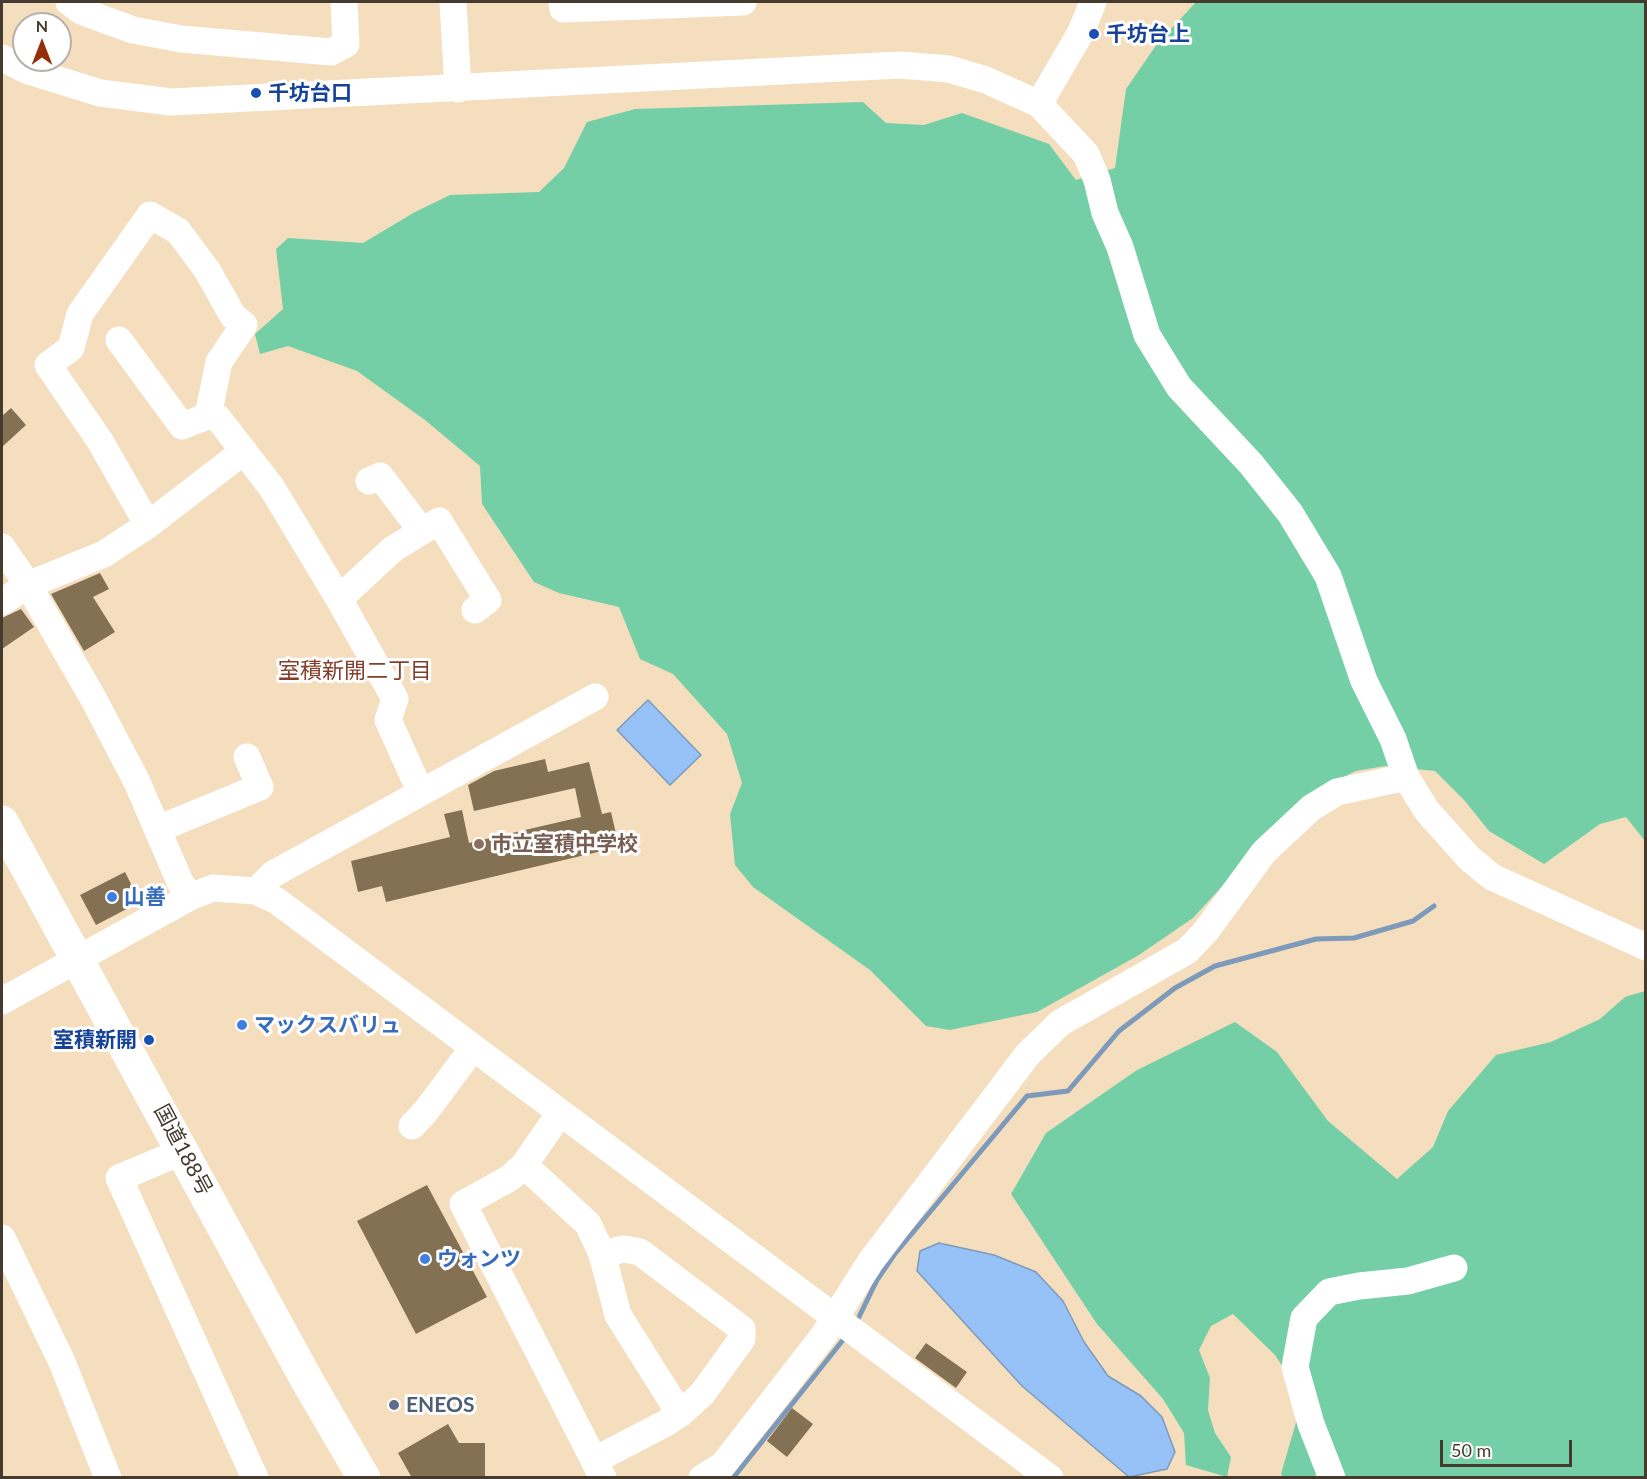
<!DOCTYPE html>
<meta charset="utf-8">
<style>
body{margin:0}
#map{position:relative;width:1647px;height:1479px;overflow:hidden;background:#f5debe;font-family:Lato,sans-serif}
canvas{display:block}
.frame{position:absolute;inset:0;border:3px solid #443b2e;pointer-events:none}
.north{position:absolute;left:12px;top:12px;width:60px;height:60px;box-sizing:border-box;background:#fff;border:2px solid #b4b1ab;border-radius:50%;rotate:0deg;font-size:16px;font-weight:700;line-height:24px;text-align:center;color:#443b2e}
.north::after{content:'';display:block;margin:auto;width:21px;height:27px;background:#952f09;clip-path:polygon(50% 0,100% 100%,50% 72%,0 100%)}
.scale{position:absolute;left:1440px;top:1440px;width:132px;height:27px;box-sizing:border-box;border:3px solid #443b2e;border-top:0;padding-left:8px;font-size:18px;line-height:21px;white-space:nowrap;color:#443b2e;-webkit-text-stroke:4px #fff;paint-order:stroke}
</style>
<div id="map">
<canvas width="1647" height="1479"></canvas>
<div class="frame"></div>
<div class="north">N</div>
<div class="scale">50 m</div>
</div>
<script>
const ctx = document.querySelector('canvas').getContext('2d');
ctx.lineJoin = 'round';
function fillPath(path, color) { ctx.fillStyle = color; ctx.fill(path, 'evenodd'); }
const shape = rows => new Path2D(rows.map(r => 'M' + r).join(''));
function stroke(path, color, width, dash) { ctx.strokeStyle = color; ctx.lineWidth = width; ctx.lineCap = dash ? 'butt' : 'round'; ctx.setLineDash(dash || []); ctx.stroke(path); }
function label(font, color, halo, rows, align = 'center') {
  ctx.font = font + ' Lato,"Noto Sans JP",sans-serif'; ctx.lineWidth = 6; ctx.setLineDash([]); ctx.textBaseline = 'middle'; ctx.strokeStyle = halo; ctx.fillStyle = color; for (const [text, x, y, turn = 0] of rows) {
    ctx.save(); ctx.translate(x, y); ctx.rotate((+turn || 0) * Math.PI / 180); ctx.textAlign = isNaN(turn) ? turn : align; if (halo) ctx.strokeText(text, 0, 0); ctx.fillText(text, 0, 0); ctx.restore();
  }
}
fillPath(shape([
 [1196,2,1645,2,1645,841,1626,817,1600,824,1544,864,1489,831,1465,801,1435,771,1385,766,1356,771,1306,795,1193,918,1139,955,1037,1012,950,1030,926,1026,870,970,753,887,735,865,730,814,742,783,727,734,673,674,640,659,619,607,559,593,534,582,482,504,480,466,425,420,357,371,288,346,260,354,255,334,283,309,276,249,288,238,363,243,415,212,450,195,539,192,564,168,587,122,635,109,863,102,886,123,924,125,962,113,1049,144,1076,180,1115,168,1126,89,1157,44],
 [1645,991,1645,1477,1340,1478,1330,1473,1307,1477,1283,1477,1281,1474,1297,1419,1295,1386,1275,1355,1233,1314,1211,1326,1199,1350,1210,1378,1208,1410,1215,1433,1231,1457,1227,1477,1186,1465,1184,1433,1163,1399,1097,1324,1011,1194,1046,1133,1137,1070,1235,1022,1277,1052,1328,1121,1397,1179,1433,1147,1448,1111,1496,1055,1551,1042,1600,1019,1625,997]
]), '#74cfa7');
const water = shape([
 [648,700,701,755,670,785,617,730,648,700],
 [939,1243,994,1255,1036,1272,1063,1301,1084,1342,1108,1376,1141,1396,1162,1417,1175,1452,1167,1469,1129,1477,1022,1386,917,1271,920,1251,939,1243]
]);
fillPath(water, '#96c2f7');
stroke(water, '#7d9abb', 1.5);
stroke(shape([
 [856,1323,877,1280,894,1255,1027,1096,1068,1091,1119,1031,1175,988,1215,966,1316,939,1354,938,1413,921,1434,906],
 [733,1478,847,1335]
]), '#7d9abb', 5);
fillPath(shape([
 [11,408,26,425,2,447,2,416],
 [100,573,109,589,93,597,115,632,84,651,51,594],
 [21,609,34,627,2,649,2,618],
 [545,759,548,772,589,762,602,814,611,812,619,847,386,902,382,886,358,892,351,861,450,837,444,814,462,810,469,843,581,817,575,788,474,811,468,785,494,771],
 [125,872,140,902,96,925,80,895],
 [427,1185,487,1297,416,1334,357,1221],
 [926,1343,967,1372,956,1388,915,1358],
 [792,1408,813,1424,787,1457,767,1441],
 [448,1424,459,1443,485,1443,485,1478,412,1478,398,1453]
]), '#847053');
stroke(shape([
 [69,2,81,11,133,30,181,39,331,52,346,44,344,2],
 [453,2,458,89],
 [562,2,563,9,743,2],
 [2,58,26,70,100,93,171,102,900,65,949,69,986,80,1039,104,1086,154,1097,180,1105,213,1120,247,1147,335,1179,387,1251,464,1290,513,1328,576,1364,681,1393,739,1406,777,1427,811,1469,858,1492,877,1646,947],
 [1039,104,1081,32,1093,2],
 [119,340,182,426,208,416,218,418,272,488,339,599,395,699,388,720,420,791],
 [369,481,380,476,421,530],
 [148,525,100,441,48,365,71,348,80,314,150,215,178,231,207,270,233,316,244,325,219,362,208,416],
 [2,547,28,585,93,698,137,782,180,882,190,897],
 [339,599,393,549,439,521,488,600,475,610],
 [2,602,28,585,104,554,148,525,244,451],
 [158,829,260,787,247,757],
 [256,891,273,874,595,697],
 [2,1001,190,897,213,888,256,891,277,901,1050,1478],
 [560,1113,524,1165,510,1178,463,1204,603,1478],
 [412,1126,426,1111,473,1048],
 [183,1151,119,1178,255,1478],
 [524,1165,588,1224,602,1254,618,1315,680,1414],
 [2,1238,62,1362,108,1478],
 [595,1460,666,1423,680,1414,702,1394,742,1339,742,1329,640,1252,624,1249,602,1254],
 [702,1478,723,1465,824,1335,871,1261,1028,1054,1060,1023,1187,951,1206,931,1264,852,1311,808,1337,792,1406,777],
 [1332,1478,1311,1424,1295,1367,1304,1318,1329,1292,1359,1286,1408,1281,1454,1268]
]), '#fff', 27);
stroke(shape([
 [2,822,308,1382,364,1478]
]), '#fff', 33);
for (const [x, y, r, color] of [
 [1094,34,6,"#1a4fb4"],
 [256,93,6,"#1a4fb4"],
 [479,844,6,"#8d6e63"],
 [112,897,6,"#3f7fe0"],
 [242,1025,6,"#3f7fe0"],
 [149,1040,6,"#1a4fb4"],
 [425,1259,6,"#3f7fe0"],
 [394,1405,6,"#5c6f8a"]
]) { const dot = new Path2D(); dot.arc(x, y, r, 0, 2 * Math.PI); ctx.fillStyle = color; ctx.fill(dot); stroke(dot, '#fff', 2); }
label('bold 21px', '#164399', '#fff', [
 ["千坊台上",1106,34],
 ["千坊台口",268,93],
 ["室積新開",137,1040,"right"]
], 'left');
label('bold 21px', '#785e54', '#fff', [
 ["市立室積中学校",491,844]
], 'left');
label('bold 21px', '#366cbe', '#fff', [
 ["山善",124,897],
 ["マックスバリュ",254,1025],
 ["ウォンツ",437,1259]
], 'left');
label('21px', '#443b2e', '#fff', [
 ["国道188号",183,1150,62]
]);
label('bold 21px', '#4e5e75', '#fff', [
 ["ENEOS",406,1405]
], 'left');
label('22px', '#833f2a', '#fff', [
 ["室積新開二丁目",355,671]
]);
</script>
